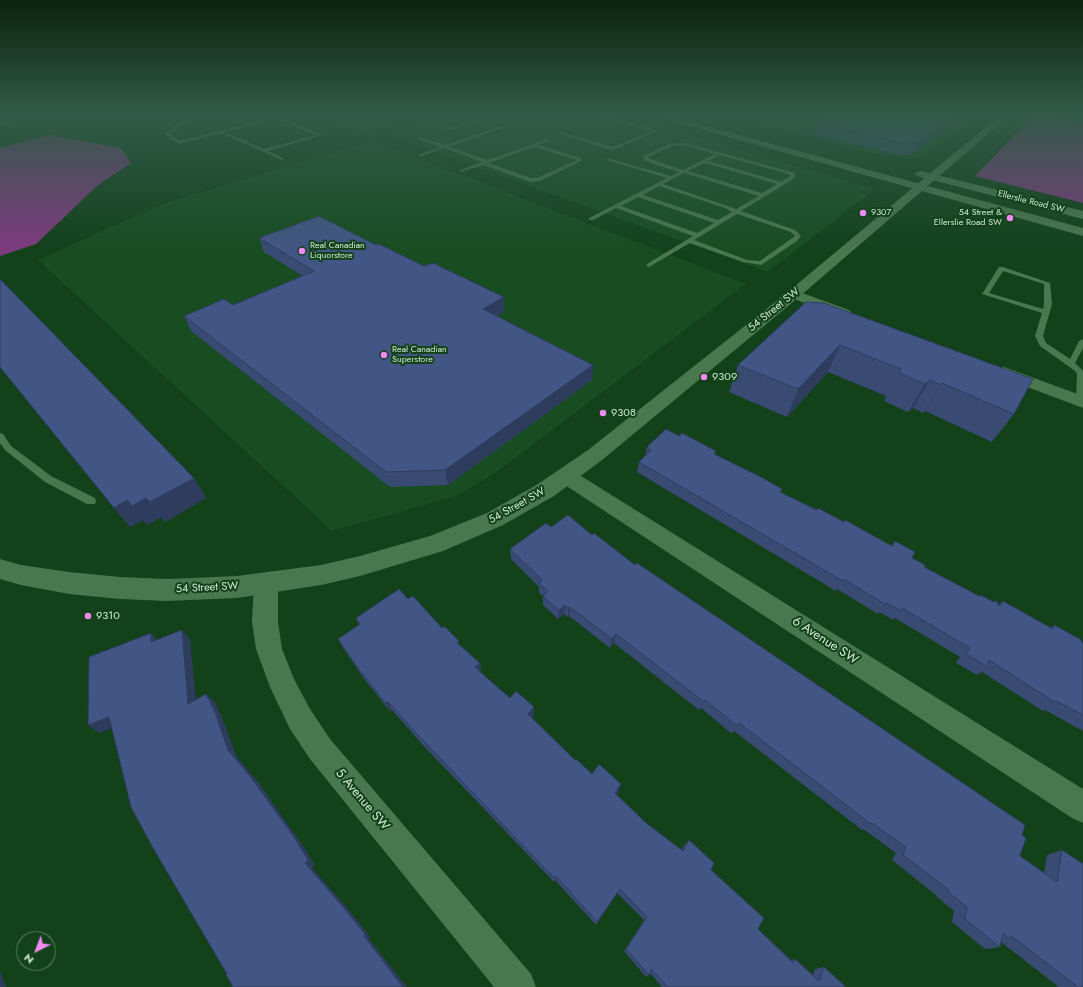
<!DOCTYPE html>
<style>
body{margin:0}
#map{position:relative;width:1083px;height:987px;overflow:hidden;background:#12411a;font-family:Jost,sans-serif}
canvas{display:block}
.north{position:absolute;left:16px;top:931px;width:40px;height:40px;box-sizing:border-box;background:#12411a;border:1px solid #5f8564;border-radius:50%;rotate:222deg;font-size:11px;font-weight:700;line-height:16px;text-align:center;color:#d2ebd3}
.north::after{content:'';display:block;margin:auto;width:14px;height:18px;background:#f28af3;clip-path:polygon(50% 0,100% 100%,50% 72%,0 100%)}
</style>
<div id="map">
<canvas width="1083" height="987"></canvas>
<div class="north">N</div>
</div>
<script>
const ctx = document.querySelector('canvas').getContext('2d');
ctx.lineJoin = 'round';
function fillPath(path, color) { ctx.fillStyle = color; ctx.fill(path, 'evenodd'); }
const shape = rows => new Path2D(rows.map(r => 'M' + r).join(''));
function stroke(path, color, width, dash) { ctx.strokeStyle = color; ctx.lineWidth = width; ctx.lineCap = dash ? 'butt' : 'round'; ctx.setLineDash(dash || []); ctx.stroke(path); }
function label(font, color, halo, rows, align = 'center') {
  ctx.font = font + ' Jost,sans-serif'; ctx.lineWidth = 4; ctx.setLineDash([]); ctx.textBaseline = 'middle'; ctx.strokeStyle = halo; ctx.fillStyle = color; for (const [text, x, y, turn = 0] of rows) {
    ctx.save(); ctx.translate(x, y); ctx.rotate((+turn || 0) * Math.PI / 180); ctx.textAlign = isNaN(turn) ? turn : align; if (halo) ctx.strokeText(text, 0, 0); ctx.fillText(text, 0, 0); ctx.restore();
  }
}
fillPath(shape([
 [319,115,414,115,363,132],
 [459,115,618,115,875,189,768,272,391,136],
 [731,115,977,115,924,156,910,159,872,153],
 [372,141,746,284,494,474,457,496,332,531,38,260,165,203]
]), '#174d20');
fillPath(shape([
 [1034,115,1044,115,1083,123,1083,203,975,176],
 [49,135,121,148,131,163,98,185,36,244,0,256,0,148]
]), '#803a82');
fillPath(shape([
 [14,115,20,115,0,127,0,124,14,115],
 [196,115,203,115,187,122,170,134,180,141,273,117,286,119,322,135,268,151,284,158,282,160,221,133,179,144,165,134,183,120,196,115],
 [273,119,283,121,316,135,264,149,225,132,273,119],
 [605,117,613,117,653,129,656,132,612,150,560,134,564,133,612,147,651,132,611,119,599,121,597,120,605,117],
 [482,118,484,120,445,131,443,130,482,118],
 [504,125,506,127,449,147,487,160,548,139,550,141,539,145,581,158,581,161,540,181,530,182,484,165,460,172,460,170,482,162,444,148,422,156,418,155,440,147,419,139,419,137,445,145,504,125],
 [534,147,577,160,537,178,531,178,489,163,534,147],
 [685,143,795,173,795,178,741,211,795,230,801,236,797,241,761,265,743,262,690,243,649,267,646,265,647,264,693,236,616,208,593,220,589,220,589,218,667,178,607,160,607,158,671,176,679,172,653,164,644,160,644,156,669,144,685,143],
 [685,145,715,154,683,170,648,158,648,157,672,146,685,145],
 [720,155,785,173,790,175,790,176,781,182,709,161,720,155],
 [705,163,777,184,762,193,688,171,705,163],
 [684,173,759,196,736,209,663,184,684,173],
 [659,186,725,208,732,212,718,220,643,195,659,186],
 [638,197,714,223,697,233,621,206,638,197],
 [737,214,791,232,795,236,760,261,747,260,694,240,737,214],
 [999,267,1003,267,1050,283,1052,304,1043,336,1046,343,1070,359,1079,341,1083,339,1083,348,1075,363,1083,371,1083,402,1077,402,1076,400,1077,374,1075,371,1040,346,1035,336,1042,313,982,294,999,267],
 [1003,271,1044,284,1044,304,1043,309,989,293,1003,271],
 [0,433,3,434,11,446,51,476,95,498,96,501,95,504,87,504,45,482,5,450,0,443,0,433]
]), '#4a784e');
fillPath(shape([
 [794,290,849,310,852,313,849,316,844,318,839,316,789,297,787,294,789,291,794,290],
 [1004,367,1083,396,1083,408,998,376,995,372,998,368,1004,367],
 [566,469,573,471,1083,789,1083,823,1072,818,559,481,556,476,559,471,566,469],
 [266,574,274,577,278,584,278,622,282,649,294,679,310,709,330,739,531,974,536,987,494,987,310,759,290,729,270,687,256,649,252,622,254,584,258,577,266,574]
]), '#4a784e');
fillPath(shape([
 [1000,115,1010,115,799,297,602,460,554,496,503,525,443,551,360,576,321,585,237,598,167,601,120,599,69,594,21,585,0,579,0,559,21,565,69,572,120,577,167,579,237,576,321,565,360,556,430,536,487,513,538,484,588,450,789,291,1000,115]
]), '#4a784e');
fillPath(shape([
 [650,115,666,115,1083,228,1083,236,650,115],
 [921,171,1083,211,1083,219,917,176,915,174,917,172,921,171]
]), '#4a784e');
fillPath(shape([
 [826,115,965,115,911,155,899,155,813,134,817,123,823,120,824,117],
 [1054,115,1083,115,1083,121],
 [259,238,376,245,424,266,504,297,504,312,497,316,592,380,448,485,390,487,191,331,184,316,233,305,303,276,264,252],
 [0,279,194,478,206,498,165,522,161,517,147,525,143,520,130,527],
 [806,302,1014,414,992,442,925,411,923,413,913,408,908,412,884,401,886,396,828,372,787,417,729,392,738,365],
 [679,436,716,451,715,454,780,492,844,522,912,558,924,567,979,596,980,595,993,602,994,601,998,605,1003,601,1050,628,1054,625,1083,644,1083,731,1045,710,1043,711,982,672,977,675,956,663,960,657,895,618,893,620,879,612,878,614,837,589,836,591,637,472,639,462,645,456,647,447],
 [551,527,592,535,1022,835,1020,856,1044,873,1047,855,1062,850,1083,987,1059,987,1001,942,1000,947,985,949,952,922,954,911,936,896,936,895,892,860,896,853,863,829,862,830,734,731,732,734,701,708,699,710,614,643,610,648,569,616,568,617,564,614,558,619,543,605,543,596,539,593,539,587,511,559,510,549],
 [408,599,442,628,480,663,481,672,480,672,510,698,534,707,534,715,532,718,575,760,592,774,619,791,617,795,646,823,682,850,684,845,689,840,711,870,758,929,791,960,795,959,813,975,815,969,824,967,846,987,662,987,650,973,649,975,646,977,624,951,644,920,617,893,596,925,555,880,554,882,422,744,392,710,390,711,364,679,343,648,338,639,359,625,356,618]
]), '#394a73');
fillPath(shape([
 [955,115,965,115,911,155,916,143],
 [504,297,504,312,484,323,483,309],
 [840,345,828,372,787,417,798,389],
 [593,365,592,380,448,485,445,470],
 [930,380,913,408,908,412,925,384],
 [942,383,925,411,923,413],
 [194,478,206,498,165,522,150,502],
 [146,498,161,517,147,525,132,506],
 [127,500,143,520,130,527,114,508],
 [565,605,564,614,558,619,559,610],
 [570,607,569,616,568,617,568,608],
 [182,630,190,639,197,712,188,704],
 [151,633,160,642,151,642],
 [616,634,614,643,610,648,612,639],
 [480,663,481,672,476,676,475,667],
 [206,694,215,702,223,720,237,757,258,782,301,843,315,865,312,868,350,911,370,937,369,939,407,987,403,987,305,863,228,750],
 [388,702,392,710,390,711,386,703],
 [534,707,534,715,528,722,528,714],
 [109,717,120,725,99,733,88,725],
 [621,784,619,791,613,800,615,793],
 [0,971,6,987,0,987]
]), '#2e3c5e');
const building = shape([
 [826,115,955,115,916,143,904,143,817,123,827,117,824,117,826,115],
 [319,216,376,245,379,244,424,266,433,263,504,297,483,309,593,365,445,470,386,472,184,316,224,299,233,305,314,271,259,238,319,216],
 [0,279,194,478,150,502,146,498,132,506,127,500,114,508,0,367,0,279],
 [806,302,824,303,1033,379,1014,414,942,383,941,385,930,380,925,384,899,373,901,369,840,345,798,389,738,365,806,302],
 [666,429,679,436,682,433,716,451,714,454,763,478,782,489,780,492,816,510,818,508,844,522,845,520,892,546,895,541,915,552,912,558,925,565,924,567,979,596,980,595,994,602,994,601,998,602,997,604,1000,606,1003,601,1053,629,1054,625,1080,639,1083,644,1083,715,1056,701,1056,703,989,660,988,667,966,654,970,648,902,608,901,611,886,603,886,605,844,579,843,581,639,462,651,450,647,447,666,429],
 [568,515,592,535,594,533,635,565,637,563,1025,825,1022,835,1026,838,1020,856,1057,882,1062,850,1083,864,1083,987,1078,987,1011,936,1010,939,1003,933,1000,947,965,919,967,907,948,892,949,890,903,855,906,847,872,823,871,824,739,723,737,726,705,700,704,702,616,634,612,639,570,607,568,608,565,605,559,610,543,596,548,591,539,583,542,580,510,549,546,523,551,527,568,515],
 [399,589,408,599,413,596,442,628,444,626,459,641,457,643,480,663,475,667,495,685,510,698,516,691,534,707,528,714,575,760,576,759,592,774,599,764,621,784,615,793,646,823,683,851,689,840,714,863,711,870,764,918,758,929,793,963,795,959,819,981,824,967,846,987,668,987,651,969,649,975,626,949,647,917,620,889,597,922,556,876,554,878,419,736,388,702,386,703,360,671,338,639,360,624,356,618,399,589],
 [182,630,188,704,206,694,215,712,228,750,250,776,294,837,308,860,305,863,344,908,365,934,364,936,403,987,233,987,226,975,227,974,153,848,131,807,109,717,88,725,89,657,151,633,151,642,182,630]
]);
fillPath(building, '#425686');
stroke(building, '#2e3c5e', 1);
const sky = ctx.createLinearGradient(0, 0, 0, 254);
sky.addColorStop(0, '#0a240e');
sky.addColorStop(0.45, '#335a49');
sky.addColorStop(1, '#335a4900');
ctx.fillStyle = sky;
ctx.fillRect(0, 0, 1083, 254);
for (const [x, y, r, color] of [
 [863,213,4,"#f28af3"],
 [1010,218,4,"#f28af3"],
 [302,251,4,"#f28af3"],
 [384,355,4,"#f28af3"],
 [704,377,4,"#f28af3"],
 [603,413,4,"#f28af3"],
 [88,616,4,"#f28af3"]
]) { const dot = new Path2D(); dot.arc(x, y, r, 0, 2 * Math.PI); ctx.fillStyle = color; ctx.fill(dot); stroke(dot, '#12411a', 1.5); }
label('9px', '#d2ebd3', '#12411a', [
 ["Ellerslie Road SW",1031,202,14]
]);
label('9px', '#d2ebd3', '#12411a', [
 ["9307",871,213],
 ["54 Street &",1002,213,"right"],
 ["Ellerslie Road SW",1002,223,"right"],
 ["Real Canadian",310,246],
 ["Liquorstore",310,256],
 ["Real Canadian",392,350],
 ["Superstore",392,360]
], 'left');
label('11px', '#d2ebd3', '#12411a', [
 ["54 Street SW",774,310,-39],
 ["54 Street SW",517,506,-29],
 ["54 Street SW",207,588,-3]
]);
label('11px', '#d2ebd3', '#12411a', [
 ["9309",712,377],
 ["9308",611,413],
 ["9310",96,616]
], 'left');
label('13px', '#d2ebd3', '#12411a', [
 ["6 Avenue SW",825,641,33],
 ["5 Avenue SW",362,800,50]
]);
</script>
